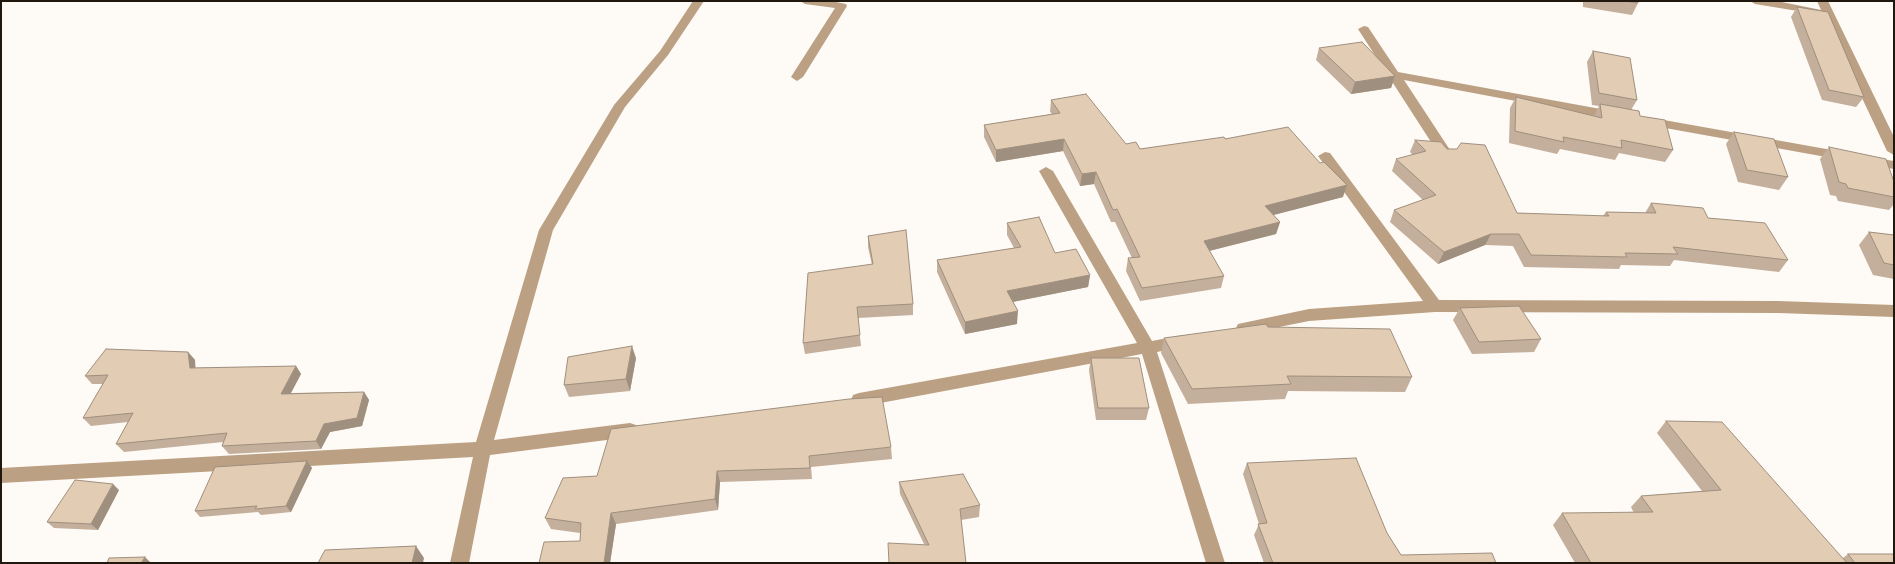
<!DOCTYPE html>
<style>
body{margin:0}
#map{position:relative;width:1895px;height:564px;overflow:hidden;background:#fefaf5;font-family:Bitter,serif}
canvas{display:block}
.frame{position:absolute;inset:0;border:2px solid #20180f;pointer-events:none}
</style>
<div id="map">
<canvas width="1895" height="564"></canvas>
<div class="frame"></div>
</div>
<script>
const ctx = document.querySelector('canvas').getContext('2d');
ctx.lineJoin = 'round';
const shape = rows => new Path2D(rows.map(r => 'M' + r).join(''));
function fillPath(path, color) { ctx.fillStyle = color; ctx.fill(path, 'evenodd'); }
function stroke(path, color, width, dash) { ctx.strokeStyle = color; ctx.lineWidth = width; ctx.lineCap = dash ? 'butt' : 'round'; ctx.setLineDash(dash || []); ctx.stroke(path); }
fillPath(shape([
 [693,1,704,1,668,55,625,107,553,230,494,440,630,423,636,425,639,430,636,435,630,437,490,455,469,563,450,563,473,457,1,483,1,468,476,442,539,230,614,105,660,51,693,1],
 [800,1,831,1,846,4,847,6,803,77,797,81,791,77,835,8,805,4,800,1],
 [1750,1,1777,1,1821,10,1817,1,1828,1,1894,137,1894,155,1887,151,1821,11,1816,14,1755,4,1750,1],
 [1364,26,1368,27,1398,72,1617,112,1623,116,1617,120,1404,80,1454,156,1452,159,1442,159,1358,29,1364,26],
 [1647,117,1843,152,1850,156,1843,160,1643,124,1641,121,1647,117],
 [1325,152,1330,153,1439,300,1778,301,1894,305,1894,317,1778,313,1435,312,1309,321,1244,334,1238,332,1236,328,1238,324,1309,309,1423,301,1318,156,1325,152],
 [1868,157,1894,161,1894,169,1863,164,1861,161,1868,157],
 [1046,167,1053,171,1152,341,1183,335,1189,337,1191,341,1189,345,1157,352,1225,563,1206,563,1142,354,859,407,853,405,851,400,853,395,859,393,1137,343,1039,171,1046,167]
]), '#bba083');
fillPath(shape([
 [1583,1,1638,1,1638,3,1632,15,1583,7],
 [1797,7,1864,97,1856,107,1822,100,1791,17],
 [1319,48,1395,76,1391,88,1351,94,1316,60],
 [1593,51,1637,100,1631,110,1640,116,1673,150,1665,162,1619,153,1615,160,1560,149,1557,154,1509,143,1510,108,1516,97,1594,116,1599,106,1592,105,1587,62],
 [1051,100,1126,144,1140,149,1225,139,1343,197,1273,215,1280,222,1276,234,1209,251,1224,276,1221,288,1140,301,1126,271,1128,258,1132,258,1115,222,1111,222,1094,184,1080,186,1063,151,996,162,984,137,984,125,1052,114,1050,112],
 [1734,132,1788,177,1779,190,1738,182,1726,144],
 [1415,140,1447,149,1517,213,1603,216,1606,212,1645,213,1651,203,1708,218,1788,260,1779,272,1674,260,1670,266,1621,265,1619,269,1524,267,1513,246,1485,245,1438,264,1390,222,1394,210,1423,200,1392,171,1396,159,1413,155,1410,152],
 [1829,147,1894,182,1894,204,1889,210,1838,201,1836,196,1830,195,1820,159],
 [1007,223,1090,275,1088,287,1013,302,1017,324,965,334,937,272,937,260,1014,248,1007,235],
 [1869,232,1894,235,1894,279,1873,275,1859,245],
 [868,236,913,304,913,315,858,318,861,346,805,354,803,343,872,265,868,247],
 [1460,308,1541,339,1534,352,1472,354,1453,320],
 [1268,327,1412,377,1405,392,1288,391,1285,399,1188,404,1161,353,1164,338],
 [188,352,195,360,195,368,296,366,301,374,291,393,364,392,369,400,362,426,330,432,321,449,229,454,222,446,223,442,124,452,116,444,128,422,91,426,83,418,103,384,92,384,85,376],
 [636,358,630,391,569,397,564,385],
 [1091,358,1149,408,1146,420,1096,420,1089,370],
 [1666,421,1843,558,1848,554,1894,563,1575,563,1553,525,1562,513,1634,513,1631,507,1641,496,1702,491,1657,433],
 [891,447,892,459,811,467,812,479,720,482,718,510,616,524,610,563,539,563,580,541,580,533,551,529,545,518,597,476],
 [307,461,312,468,291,512,261,515,258,512,200,517,195,511],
 [1247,463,1387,533,1401,555,1496,563,1264,563,1254,535,1259,524,1243,474],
 [899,482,980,505,979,517,961,520,966,563,924,544,900,494],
 [119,490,98,530,54,528,47,522]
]), '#c3af9b');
fillPath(shape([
 [1395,76,1391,88,1351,94,1355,82],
 [1064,139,1063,151,996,162,996,150],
 [1096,172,1094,184,1080,186,1082,174],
 [1347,185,1343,197,1262,218,1265,206],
 [1280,222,1276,234,1201,253,1204,241],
 [1491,234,1485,245,1438,264,1444,252],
 [1090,275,1088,287,1007,303,1007,291],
 [1018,311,1017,324,965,334,965,322],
 [632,346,636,358,630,391,626,379],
 [188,352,195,360,196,376,190,368],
 [296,366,301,374,286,402,281,394],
 [364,392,369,400,362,426,330,432,321,449,316,441,324,424],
 [307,461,312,468,291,512,286,506],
 [717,471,720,482,718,510,715,499],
 [113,484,119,490,98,530,91,524],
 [611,513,616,524,610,563,604,563],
 [416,546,424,558,423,563,412,563],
 [145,557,151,563,141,563]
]), '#9f8f7e');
const building = shape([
 [1625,1,1638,1,1638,3,1625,1],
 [1797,7,1828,12,1864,97,1829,90,1797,7],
 [1362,42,1395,76,1355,82,1319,48,1362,42],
 [1593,51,1630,58,1637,100,1599,93,1593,51],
 [1086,94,1126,144,1136,142,1140,149,1224,137,1225,139,1288,127,1320,163,1324,162,1347,185,1265,206,1280,222,1204,241,1224,276,1142,288,1128,258,1140,257,1117,209,1113,210,1096,172,1082,174,1064,139,996,150,984,125,1060,113,1051,100,1086,94],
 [1516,97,1602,118,1600,104,1639,111,1640,116,1665,120,1673,150,1621,140,1622,148,1563,137,1564,142,1515,131,1516,97],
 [1734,132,1774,139,1788,177,1747,170,1734,132],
 [1415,140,1441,142,1447,149,1457,149,1461,143,1485,145,1517,213,1609,216,1606,212,1656,213,1651,203,1703,208,1708,218,1765,223,1788,260,1673,247,1678,254,1625,253,1627,257,1531,255,1519,234,1491,234,1444,252,1394,210,1436,195,1396,159,1426,151,1415,140],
 [1829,147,1886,159,1894,182,1894,197,1848,188,1846,184,1839,182,1829,147],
 [1039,217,1055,253,1076,249,1090,275,1007,291,1018,311,965,322,937,260,1021,247,1007,223,1039,217],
 [906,230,913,304,857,307,860,335,803,343,808,273,873,264,868,236,906,230],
 [1869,232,1894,235,1894,265,1884,263,1869,232],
 [1519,306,1541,339,1479,342,1460,308,1519,306],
 [1266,324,1268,327,1390,329,1412,377,1287,376,1291,384,1192,389,1164,338,1266,324],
 [632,346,626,379,564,385,568,357,632,346],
 [106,349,188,352,190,368,296,366,281,394,364,392,357,418,324,424,316,441,222,446,227,433,116,444,133,413,83,418,108,375,85,376,106,349],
 [1091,358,1139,358,1149,408,1098,408,1091,358],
 [882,397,891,447,809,456,810,468,717,471,715,499,611,513,604,563,539,563,544,542,580,541,581,523,545,518,563,478,597,476,611,429,849,399,882,397],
 [1666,421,1722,422,1847,563,1591,563,1562,513,1653,512,1641,496,1721,490,1666,421],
 [1356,458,1387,533,1401,555,1492,553,1496,563,1273,563,1258,524,1267,523,1247,463,1356,458],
 [307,461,286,506,255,509,257,506,195,511,215,467,307,461],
 [963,474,980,505,960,509,966,563,889,563,888,543,929,545,899,482,963,474],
 [75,480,113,484,91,524,47,522,75,480],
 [416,546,412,563,318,563,325,550,416,546],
 [1848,554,1894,554,1894,563,1855,563,1848,554],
 [145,557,141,563,107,563,109,558,145,557]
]);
fillPath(building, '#e3ccb4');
stroke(building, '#9f8f7e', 1);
</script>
